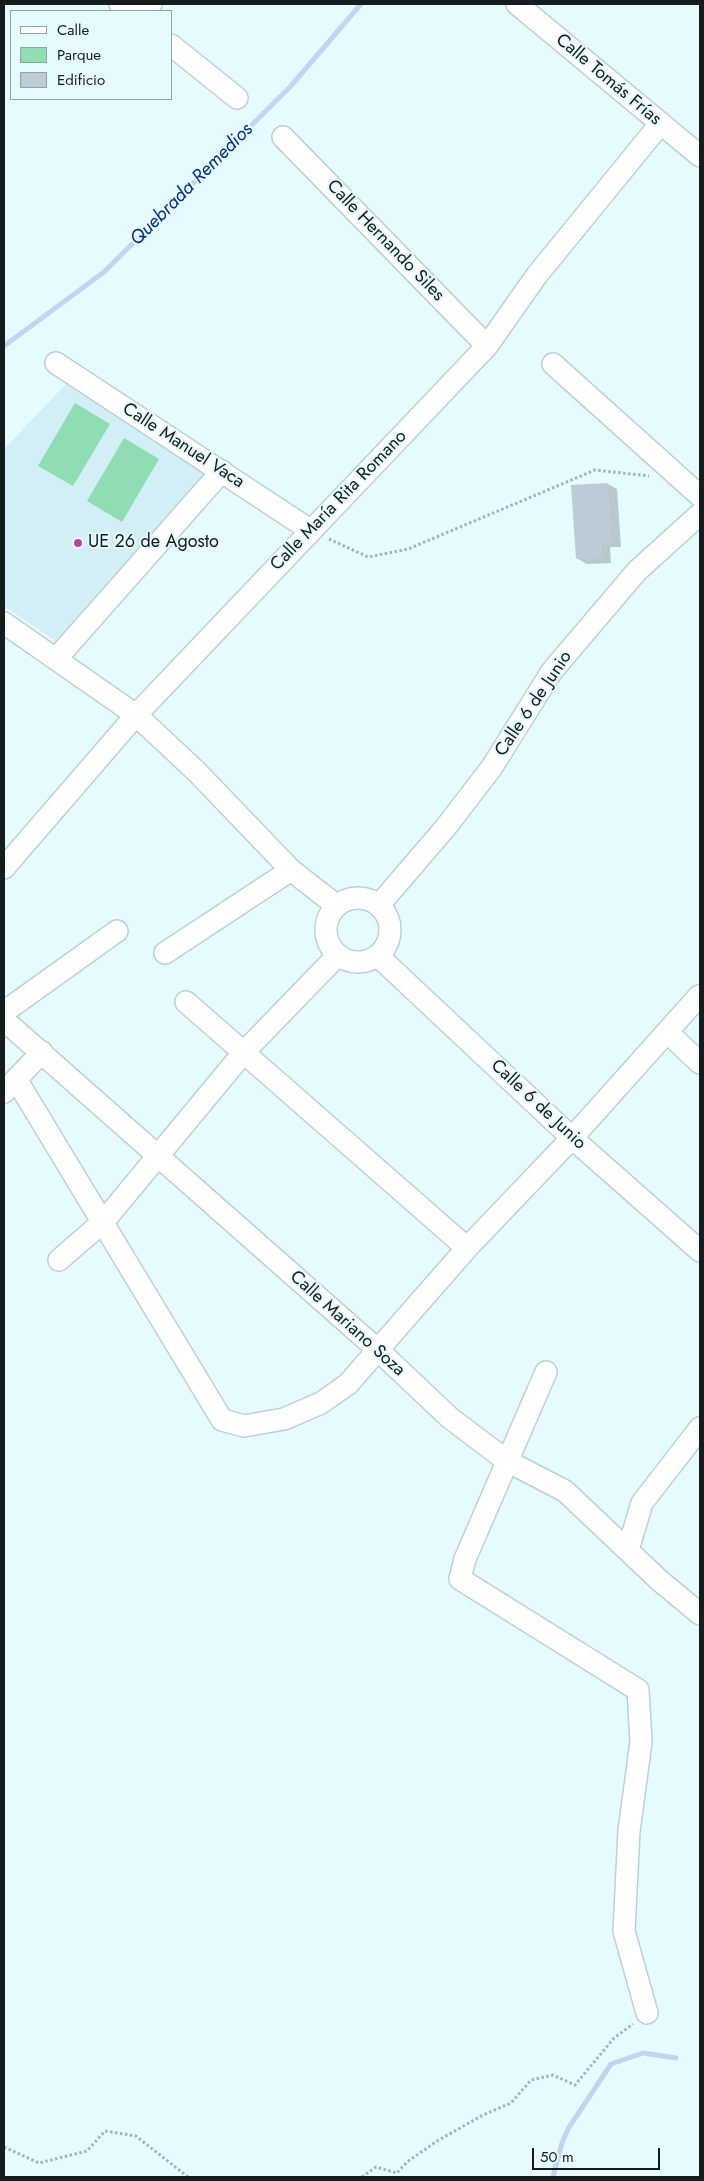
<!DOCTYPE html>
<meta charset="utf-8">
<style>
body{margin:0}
#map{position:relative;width:704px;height:2181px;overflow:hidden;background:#e6fbff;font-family:Jost,sans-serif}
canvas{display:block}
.frame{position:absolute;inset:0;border:5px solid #151c1d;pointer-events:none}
.legend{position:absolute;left:10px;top:10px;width:162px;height:90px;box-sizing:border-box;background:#e6fbff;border:1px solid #92a2a5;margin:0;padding:6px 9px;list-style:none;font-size:15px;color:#151c1d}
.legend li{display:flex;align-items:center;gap:10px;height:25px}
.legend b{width:25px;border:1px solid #92a2a5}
.scale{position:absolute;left:532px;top:2148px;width:128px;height:22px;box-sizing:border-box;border:2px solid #151c1d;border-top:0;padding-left:6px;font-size:15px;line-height:18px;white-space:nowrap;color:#151c1d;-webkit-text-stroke:4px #e6fbff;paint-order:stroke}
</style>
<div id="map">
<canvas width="704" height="2181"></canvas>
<div class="frame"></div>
<ul class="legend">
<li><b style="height:6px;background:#fff"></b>Calle</li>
<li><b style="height:14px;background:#90ddb3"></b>Parque</li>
<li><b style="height:14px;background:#bcccd6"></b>Edificio</li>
</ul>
<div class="scale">50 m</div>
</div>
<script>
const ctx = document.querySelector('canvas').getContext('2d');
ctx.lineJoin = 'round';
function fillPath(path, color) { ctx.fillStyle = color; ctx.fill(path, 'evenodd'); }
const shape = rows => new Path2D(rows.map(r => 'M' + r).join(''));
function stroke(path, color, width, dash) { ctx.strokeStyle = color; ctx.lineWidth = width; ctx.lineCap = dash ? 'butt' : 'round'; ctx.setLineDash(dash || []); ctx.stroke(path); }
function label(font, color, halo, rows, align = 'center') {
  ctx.font = font + ' Jost,sans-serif'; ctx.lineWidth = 4; ctx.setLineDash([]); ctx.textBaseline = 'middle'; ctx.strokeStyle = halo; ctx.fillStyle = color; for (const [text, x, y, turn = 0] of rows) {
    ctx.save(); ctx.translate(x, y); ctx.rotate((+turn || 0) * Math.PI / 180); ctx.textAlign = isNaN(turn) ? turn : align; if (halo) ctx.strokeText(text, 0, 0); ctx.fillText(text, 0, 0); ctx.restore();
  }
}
fillPath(shape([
 [66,384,207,474,57,642,4,606,4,449]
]), '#d1eff5');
fillPath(shape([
 [75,403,110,424,73,486,38,466],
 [124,438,159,459,122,522,87,501]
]), '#90ddb3');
fillPath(shape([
 [608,484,617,489,621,547,610,547,611,563,587,564,578,559]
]), '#0003');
stroke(shape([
 [4,346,104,272,290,87,361,4],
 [553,2177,562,2143,568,2129,611,2064,643,2053,676,2058]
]), '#c3d4f1', 5);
fillPath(shape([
 [608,483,612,542,601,543,602,558,576,559,571,485]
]), '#bcccd6');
const minor = shape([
 [120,4,130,11],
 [517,4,700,156],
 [146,11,151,4],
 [171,45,237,98],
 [283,137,487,346],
 [56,363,310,530],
 [553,364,700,496],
 [4,623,136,715,196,771,291,870,337,906],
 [56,659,222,471],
 [4,868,136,715,487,346,537,275,661,123],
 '326 930a32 32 0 1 1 64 0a32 32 0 1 1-64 0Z',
 [379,905,446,827,492,767,552,671,637,571,700,514],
 [165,953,291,870],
 [378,956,572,1138,700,1251],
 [186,1002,467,1248],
 [4,1012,117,931],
 [4,1020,378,1350,450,1418,507,1461,565,1491,659,1580,700,1614],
 [667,1032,700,1063],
 [16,1079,222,1420,244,1426,284,1419,321,1403,348,1384,467,1248,572,1138,699,996],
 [4,1092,42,1052],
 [59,1260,104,1221,244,1052,338,955],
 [546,1372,465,1559,460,1579,638,1690,641,1742,629,1831,624,1931,647,2013],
 [628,1550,642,1503,700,1428]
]);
stroke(minor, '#bdd1d5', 24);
stroke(shape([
 [329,539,368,557,408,549,595,470,649,476],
 [4,2147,39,2163,87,2151,105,2131,136,2136,188,2177],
 [362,2177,376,2167,397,2173,407,2162,437,2141,483,2115,511,2103,531,2080,553,2075,575,2085,614,2038,633,2024]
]), '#a3b3b7', 3, [2.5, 2.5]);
stroke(minor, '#fff', 21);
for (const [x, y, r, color] of [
 [78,543,5,"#b9469f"]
]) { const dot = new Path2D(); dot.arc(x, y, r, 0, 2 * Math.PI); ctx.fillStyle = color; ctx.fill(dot); stroke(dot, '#e6fbff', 2); }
label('18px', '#151c1d', '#e6fbff', [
 ["Calle Tomás Frías",608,80,40],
 ["Calle Hernando Siles",385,241,46],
 ["Calle Manuel Vaca",183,446,33],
 ["Calle María Rita Romano",339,501,-46],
 ["Calle 6 de Junio",534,704,-56],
 ["Calle 6 de Junio",538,1105,43],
 ["Calle Mariano Soza",347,1324,42]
]);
label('18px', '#151c1d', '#e6fbff', [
 ["UE 26 de Agosto",88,543]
], 'left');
label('italic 19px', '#04307f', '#e6fbff', [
 ["Quebrada Remedios",192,185,-45]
]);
</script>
